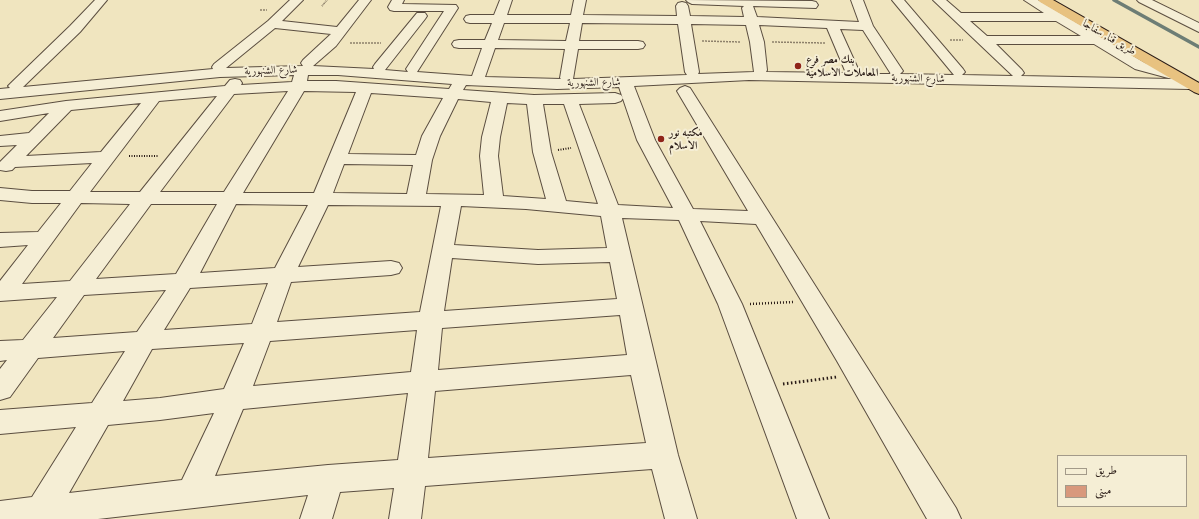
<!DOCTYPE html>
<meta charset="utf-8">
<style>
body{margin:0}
#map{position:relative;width:1199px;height:519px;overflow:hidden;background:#f0e5bf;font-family:Cardo,Amiri,serif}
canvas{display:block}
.legend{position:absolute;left:1057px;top:455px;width:130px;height:52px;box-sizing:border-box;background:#f5eed5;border:1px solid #a39a89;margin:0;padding:5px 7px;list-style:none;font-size:12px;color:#291b16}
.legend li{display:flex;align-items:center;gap:8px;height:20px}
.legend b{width:20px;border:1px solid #a39a89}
</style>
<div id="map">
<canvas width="1199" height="519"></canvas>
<ul class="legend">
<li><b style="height:5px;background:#f5eed5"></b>طريق</li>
<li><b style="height:11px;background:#d8987c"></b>مبنى</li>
</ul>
</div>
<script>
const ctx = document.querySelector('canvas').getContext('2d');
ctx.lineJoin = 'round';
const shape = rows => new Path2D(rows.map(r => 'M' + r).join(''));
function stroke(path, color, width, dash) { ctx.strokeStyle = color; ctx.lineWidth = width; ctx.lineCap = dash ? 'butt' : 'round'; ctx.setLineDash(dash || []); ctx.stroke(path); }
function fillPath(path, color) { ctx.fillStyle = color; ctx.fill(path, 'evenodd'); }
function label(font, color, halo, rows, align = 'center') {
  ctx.font = font + ' Cardo,Amiri,serif'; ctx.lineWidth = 4; ctx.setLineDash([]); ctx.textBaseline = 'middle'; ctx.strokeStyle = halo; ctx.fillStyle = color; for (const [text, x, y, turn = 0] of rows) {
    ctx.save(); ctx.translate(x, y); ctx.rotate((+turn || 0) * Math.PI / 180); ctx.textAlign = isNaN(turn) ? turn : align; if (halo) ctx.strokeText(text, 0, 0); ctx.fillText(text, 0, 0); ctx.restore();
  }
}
stroke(shape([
 [1114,0,1199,47]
]), '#6d7d75', 3.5);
const building = shape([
 [90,517,89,519,45,519,90,517]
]);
fillPath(building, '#d8987c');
stroke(building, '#976a57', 1);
const minor = shape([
 [95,0,107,0,80,32,23,87,213,69,212,67,214,64,268,21,290,0,303,0,282,21,337,27,359,0,371,0,336,46,313,66,374,69,373,67,375,64,417,13,425,13,427,16,425,19,385,70,408,72,406,69,444,11,394,11,390,10,388,7,392,0,404,0,402,4,456,5,458,8,417,72,472,76,482,48,459,48,454,47,452,44,454,41,459,40,485,40,492,23,470,23,466,22,464,19,466,16,470,15,494,15,500,0,512,0,507,15,571,15,574,0,586,0,583,15,677,16,676,6,678,3,682,2,686,3,688,6,690,16,744,17,742,8,744,6,692,4,688,2,686,0,812,1,816,2,818,5,816,8,753,6,757,17,859,22,851,0,863,0,873,26,903,71,900,74,954,75,892,0,904,0,963,69,965,72,962,75,1013,76,933,0,946,0,961,13,1044,13,1024,0,1038,0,1145,63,1178,72,1180,75,1178,78,1174,79,1189,79,1194,81,1197,84,1194,87,1189,89,749,80,634,86,655,140,693,209,748,211,677,91,680,88,685,86,690,88,956,508,961,519,927,519,837,361,756,224,700,221,742,304,829,519,797,519,718,304,679,220,622,218,678,455,697,519,665,519,652,469,425,486,421,519,389,519,394,488,340,492,332,519,300,519,308,495,98,519,0,519,0,501,32,497,76,427,0,434,0,410,92,403,125,351,38,358,10,397,0,400,0,369,7,360,0,361,0,341,23,340,57,297,0,301,0,281,28,245,0,247,0,233,38,232,61,203,32,203,0,200,0,188,32,191,70,191,92,163,15,167,12,170,6,171,0,170,0,162,17,145,0,146,0,136,29,133,49,113,0,121,0,111,66,101,225,86,230,80,235,79,240,80,242,83,241,85,292,82,294,75,220,77,0,99,0,89,10,88,8,86,11,83,70,26,95,0],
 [970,21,1056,21,1081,36,987,36,970,21],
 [504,23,570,23,566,41,498,40,504,23],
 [582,23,678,24,685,72,687,75,573,79,578,49,638,49,643,48,645,45,643,42,638,41,579,41,582,23],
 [691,24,746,25,750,42,754,72,698,74,699,72,691,24],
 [759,25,827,28,846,73,766,72,767,70,764,42,759,25],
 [275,28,331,34,303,60,301,63,303,66,226,68,275,28],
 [840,29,863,30,891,74,858,74,859,71,840,29],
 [996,44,1094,44,1135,69,1172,79,1021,76,1024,73,1022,70,996,44],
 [495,48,565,49,560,78,561,79,485,77,495,48],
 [308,75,338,75,452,84,449,89,336,81,307,81,308,75],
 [466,85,557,89,619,87,637,140,673,208,618,205,579,104,615,103,621,101,623,98,621,95,615,93,534,95,463,90,466,85],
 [288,91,224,192,160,192,234,94,288,91],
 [304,91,356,92,314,193,243,193,304,91],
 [371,93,443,98,422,136,416,155,348,154,371,93],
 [217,96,140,192,90,192,159,101,217,96],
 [458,99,491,102,482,137,480,156,484,195,426,194,432,160,440,136,458,99],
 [141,103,101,152,26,156,71,110,141,103],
 [507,103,527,104,533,152,546,199,503,196,498,156,500,137,507,103],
 [543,104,564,104,598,204,566,201,551,152,543,104],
 [344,164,413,165,407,194,333,193,344,164],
 [81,203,130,204,70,281,22,284,81,203],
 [151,204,217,204,176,274,96,279,151,204],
 [236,204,308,205,275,268,200,273,236,204],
 [328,205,441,206,420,312,277,322,291,282,391,275,399,273,402,268,399,263,391,261,298,267,328,205],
 [461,206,526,209,601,216,607,248,538,250,454,245,461,206],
 [452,258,538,264,610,262,617,299,444,311,452,258],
 [268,283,252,324,164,330,190,288,268,283],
 [166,290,137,332,53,338,84,295,166,290],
 [620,315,627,355,438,370,442,328,620,315],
 [417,330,411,372,253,386,270,341,417,330],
 [244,343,224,389,160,398,123,401,152,349,244,343],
 [631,375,646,443,428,458,435,391,631,375],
 [408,393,398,460,328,465,215,476,243,409,408,393],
 [214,413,182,480,69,493,108,425,160,420,214,413],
 [1137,0,1152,0,1199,23,1199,32,1139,2,1137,0]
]);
const highway = shape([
 [1038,0,1053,0,1199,83,1199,94,1194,92,1040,2,1038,0]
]);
stroke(minor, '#5b4e40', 2);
stroke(highway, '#291b16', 2);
stroke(shape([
 [322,6,327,0],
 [260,10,267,10],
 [950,40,963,40],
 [702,41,741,42],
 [772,42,825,43],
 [350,43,381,43]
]), '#291b16', 1.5, [0.5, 1]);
stroke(shape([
 [558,150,571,148],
 [129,156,158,156]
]), '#291b16', 2, [1, 1.5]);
stroke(shape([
 [750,304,793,302]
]), '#291b16', 2.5, [1, 2]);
stroke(shape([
 [783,384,837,377]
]), '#291b16', 3, [1.5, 2.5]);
fillPath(minor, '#f5eed5');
fillPath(highway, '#e8c280');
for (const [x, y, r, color] of [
 [798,66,4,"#8f2418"],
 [661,139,4,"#8f2418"]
]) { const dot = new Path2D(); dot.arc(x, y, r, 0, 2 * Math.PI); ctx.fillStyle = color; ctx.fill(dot); stroke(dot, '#f5eed5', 1.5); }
label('11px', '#291b16', '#f5eed5', [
 ["طريق قنا, سفاجا",1109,38,30],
 ["شارع الشنهورية",271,71,-2],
 ["شارع الشنهورية",918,79,1],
 ["شارع الشنهورية",594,83,-1]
]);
label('bold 11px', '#291b16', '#f5eed5', [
 ["بنك مصر فرع",806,60],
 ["المعاملات الاسلامية",806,73],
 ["مكتبه نور",669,133],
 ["الاسلام",669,146]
], 'left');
</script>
